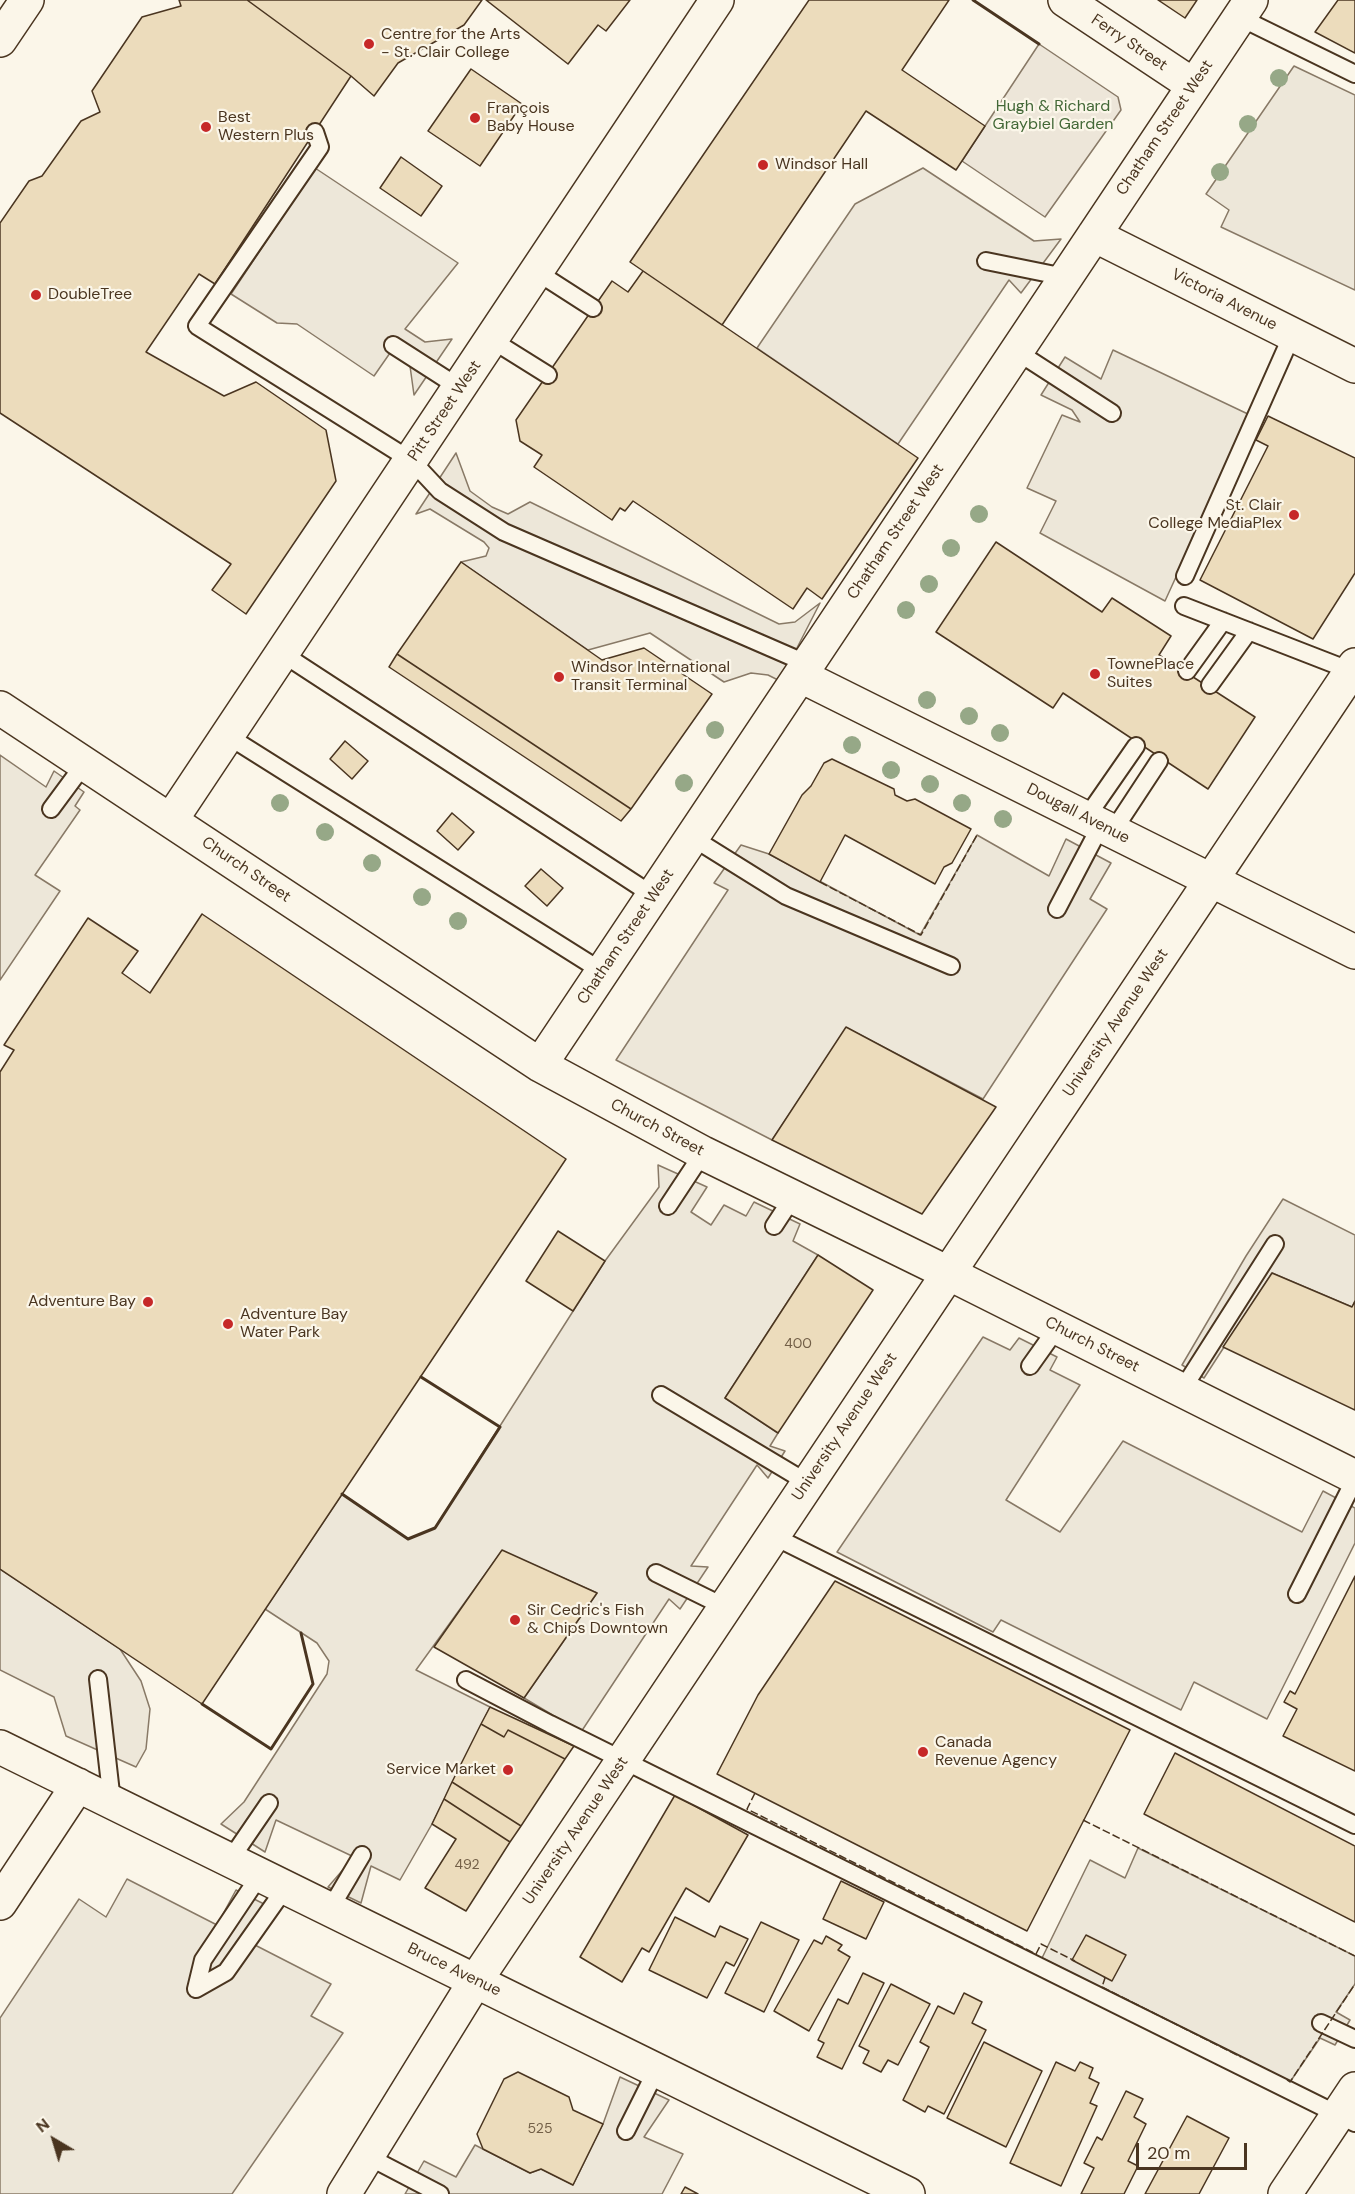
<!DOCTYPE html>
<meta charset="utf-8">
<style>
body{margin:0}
#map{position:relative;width:1355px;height:2194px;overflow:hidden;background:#fbf6e9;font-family:"DM Sans",sans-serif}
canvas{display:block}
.north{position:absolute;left:24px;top:2110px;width:60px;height:60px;-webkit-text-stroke:4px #fbf6e9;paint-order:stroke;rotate:322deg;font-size:16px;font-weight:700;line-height:24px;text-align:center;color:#4a3520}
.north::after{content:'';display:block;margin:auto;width:21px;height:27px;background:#4a3520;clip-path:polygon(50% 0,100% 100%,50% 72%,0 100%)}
.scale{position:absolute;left:1136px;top:2143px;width:111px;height:27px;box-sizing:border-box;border:3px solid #4a3520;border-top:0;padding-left:8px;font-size:18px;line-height:21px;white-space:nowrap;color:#4a3520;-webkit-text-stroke:4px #fbf6e9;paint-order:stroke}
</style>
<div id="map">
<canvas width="1355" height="2194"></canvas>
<div class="north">N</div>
<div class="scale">20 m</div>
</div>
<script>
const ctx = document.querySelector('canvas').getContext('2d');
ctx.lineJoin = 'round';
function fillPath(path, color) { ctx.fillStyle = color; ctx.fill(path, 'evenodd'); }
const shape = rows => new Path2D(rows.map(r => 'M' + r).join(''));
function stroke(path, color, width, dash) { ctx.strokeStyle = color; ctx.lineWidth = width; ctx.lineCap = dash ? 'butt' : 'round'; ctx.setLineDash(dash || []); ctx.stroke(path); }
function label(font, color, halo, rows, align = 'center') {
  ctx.font = font + ' "DM Sans",sans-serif'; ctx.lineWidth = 4.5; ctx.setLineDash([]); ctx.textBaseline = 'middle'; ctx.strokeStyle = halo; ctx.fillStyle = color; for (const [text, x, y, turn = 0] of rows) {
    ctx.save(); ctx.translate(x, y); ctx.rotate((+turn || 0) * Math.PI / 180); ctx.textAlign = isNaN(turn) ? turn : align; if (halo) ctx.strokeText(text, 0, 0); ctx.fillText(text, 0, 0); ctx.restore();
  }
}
const green = shape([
 [1039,44,1118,97,1121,110,1045,217,962,161,1039,44]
]);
fillPath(green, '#ede6d9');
stroke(green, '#887966', 1.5);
const parking = shape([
 [1294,66,1355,95,1355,290,1221,227,1229,210,1206,194,1294,66],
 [315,168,458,263,405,329,425,342,452,339,414,395,410,366,390,353,374,376,297,324,277,323,231,294,315,168],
 [923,168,1034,241,1061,239,1021,293,1009,280,898,444,757,348,855,204,923,168],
 [1113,350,1250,415,1165,601,1040,533,1056,501,1027,488,1062,415,1080,422,1072,410,1041,395,1065,357,1101,379,1113,350],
 [456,453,470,491,492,507,508,514,530,502,779,624,795,622,820,603,780,681,768,675,751,673,724,682,650,633,588,650,461,562,486,556,489,548,484,542,430,509,416,514,456,453],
 [0,755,46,787,54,771,84,792,75,806,80,810,35,875,60,891,0,980,0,755],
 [977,835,1049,876,1066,839,1111,863,1090,899,1107,909,983,1099,847,1028,772,1140,616,1060,728,890,714,883,741,845,769,854,920,935,977,835],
 [658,1165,707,1187,691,1212,711,1225,724,1205,746,1216,754,1202,800,1224,793,1241,818,1255,725,1398,778,1433,770,1446,785,1451,768,1478,757,1465,691,1566,708,1567,680,1609,669,1599,581,1732,524,1698,597,1593,502,1551,416,1670,490,1707,432,1824,400,1880,371,1866,361,1903,328,1887,354,1857,276,1820,265,1852,221,1824,244,1802,327,1674,329,1661,317,1643,265,1609,342,1494,408,1539,435,1528,605,1261,659,1187,658,1165],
 [1283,1199,1355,1235,1355,1301,1352,1307,1272,1273,1204,1378,1182,1365,1246,1256,1283,1199],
 [983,1337,1010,1350,1019,1338,1057,1357,1050,1370,1080,1385,1006,1500,1060,1532,1123,1441,1302,1532,1323,1491,1355,1508,1355,1543,1267,1719,1194,1682,1181,1710,1001,1620,993,1632,837,1552,983,1337],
 [0,1569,120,1649,141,1681,150,1709,146,1749,136,1767,66,1736,54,1697,0,1670,0,1569],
 [1138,1848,1355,1956,1355,1984,1336,2012,1350,2020,1335,2045,1320,2038,1290,2082,1042,1958,1090,1860,1125,1878,1138,1848],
 [127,1879,217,1925,236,1890,278,1911,251,1943,331,1984,311,2016,343,2033,232,2194,0,2194,0,2018,79,1899,106,1917,127,1879],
 [620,2077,669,2100,644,2137,683,2154,662,2194,405,2194,424,2161,456,2177,475,2145,530,2173,541,2169,573,2185,603,2124,620,2077]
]);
fillPath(parking, '#ede7d9');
stroke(parking, '#887966', 1.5);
const building = shape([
 [179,0,247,0,351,76,215,284,199,274,146,352,224,396,256,382,326,430,336,481,246,614,212,590,231,564,0,413,0,223,29,181,42,176,81,121,100,112,92,91,142,17,181,6,179,0],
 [247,0,482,0,464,25,398,63,374,96,351,76,247,0],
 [486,0,630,0,606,31,598,25,568,64,486,0],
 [809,0,949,0,902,70,985,126,956,170,866,111,722,325,630,262,809,0],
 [1158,0,1197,0,1185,18,1158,0],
 [1338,0,1355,0,1355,53,1315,32,1338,0],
 [471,69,522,104,480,166,428,131,471,69],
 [401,157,442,186,421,216,380,188,401,157],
 [643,271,918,458,822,599,807,588,793,609,633,501,625,511,620,508,612,520,534,467,542,455,520,441,516,420,612,281,628,292,643,271],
 [1268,416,1355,458,1355,573,1313,639,1200,580,1268,446,1256,440,1268,416],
 [996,542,1102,612,1112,598,1171,636,1159,655,1255,717,1208,789,1063,693,1053,708,936,632,996,542],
 [461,562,602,660,644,648,712,694,631,809,397,654,461,562],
 [397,654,631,809,621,821,389,667,397,654],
 [345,741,368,761,352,779,330,759,345,741],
 [832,759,894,789,895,795,907,801,915,799,971,829,952,863,944,867,935,884,845,835,820,882,769,854,802,795,811,786,824,763,832,759],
 [452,813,474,832,458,850,437,831,452,813],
 [541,869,563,888,547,906,525,886,541,869],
 [202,914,566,1159,202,1704,0,1569,0,1072,14,1050,4,1045,88,918,138,951,122,973,150,993,202,914],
 [846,1027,996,1107,922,1214,772,1140,846,1027],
 [558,1231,605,1261,573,1311,526,1281,558,1231],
 [818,1255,873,1290,778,1433,725,1398,818,1255],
 [1272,1273,1352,1307,1355,1301,1355,1410,1223,1347,1272,1273],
 [502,1550,597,1593,524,1698,434,1647,502,1550],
 [1355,1576,1355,1771,1283,1736,1297,1709,1284,1702,1290,1691,1295,1694,1355,1576],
 [835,1581,1130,1730,1027,1931,717,1774,758,1695,835,1581],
 [490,1707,574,1746,565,1759,508,1730,504,1737,481,1724,490,1707],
 [481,1724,504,1737,508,1730,565,1759,521,1826,452,1782,481,1724],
 [1175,1753,1355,1846,1355,1922,1144,1814,1175,1753],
 [452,1782,521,1826,510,1842,444,1799,452,1782],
 [675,1795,748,1835,709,1902,686,1888,649,1952,642,1948,622,1982,580,1957,675,1795],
 [444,1799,510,1842,466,1911,425,1888,456,1839,432,1824,444,1799],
 [841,1881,884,1902,866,1939,823,1919,841,1881],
 [675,1917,715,1937,720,1926,748,1939,734,1966,726,1962,707,1998,649,1970,675,1917],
 [761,1922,799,1940,764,2012,725,1993,761,1922],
 [1086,1935,1126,1955,1112,1981,1072,1960,1086,1935],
 [826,1936,842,1945,838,1950,850,1957,809,2031,774,2011,814,1940,822,1944,826,1936],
 [863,1973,884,1983,842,2069,817,2057,824,2043,818,2040,838,1999,848,2004,863,1973],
 [891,1984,930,2004,898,2065,888,2060,881,2072,863,2063,869,2051,859,2046,891,1984],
 [964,1993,982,2002,972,2023,986,2030,944,2114,928,2106,925,2112,903,2100,929,2047,920,2042,938,2006,954,2014,964,1993],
 [984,2042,1042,2071,1006,2147,947,2118,984,2042],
 [1056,2062,1075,2071,1080,2062,1093,2068,1089,2078,1099,2083,1090,2103,1097,2106,1061,2186,1010,2163,1056,2062],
 [518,2072,569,2097,573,2110,603,2124,573,2185,541,2169,530,2173,483,2149,477,2134,504,2079,518,2072],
 [1126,2091,1143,2099,1134,2117,1146,2124,1128,2161,1138,2166,1124,2194,1081,2194,1094,2168,1084,2163,1097,2137,1102,2140,1126,2091],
 [1187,2116,1229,2138,1199,2194,1145,2194,1187,2116],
 [685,2187,698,2194,681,2194,685,2187]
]);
fillPath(building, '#ecdcbc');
stroke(building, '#4a3520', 1.5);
const service = shape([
 [1239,17,1355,74],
 [315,132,320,147,197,326,412,461,440,491,504,532,808,664],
 [986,261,1065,277],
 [537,272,593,308],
 [492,340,548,375],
 [393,345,460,388],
 [1016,351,1112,413],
 [1185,576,1292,335],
 [1184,606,1354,672],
 [283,654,654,896],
 [1187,671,1223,621],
 [1210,685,1249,631],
 [228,736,603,972],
 [51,809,85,763],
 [1086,818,1136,746],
 [1113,831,1159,761],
 [693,838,786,896,951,966],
 [1057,909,1101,825],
 [668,1206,703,1153],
 [774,1226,793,1197],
 [1030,1366,1057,1328],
 [1182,1390,1275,1244],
 [661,1395,808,1483],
 [773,1536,1355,1825],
 [656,1573,725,1607],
 [1297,1594,1355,1479],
 [98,1679,112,1802],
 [466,1680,550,1724,1355,2123],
 [230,1860,269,1803],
 [330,1909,362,1855],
 [196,1989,226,1972,286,1887],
 [196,1989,203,1960,260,1875],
 [1321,2023,1355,2039],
 [626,2131,657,2069],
 [367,2156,440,2194]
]);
const minor = shape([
 [801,676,1355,952],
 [948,1273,1355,1477],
 [0,1747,908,2194],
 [0,1903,78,1785]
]);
const tertiary = shape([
 [1065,0,1193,85],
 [1094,235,1355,366],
 [0,708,540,1065,703,1153,948,1273],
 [171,820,717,0],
 [540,1065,1251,0],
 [1285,2194,1355,2089]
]);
const secondary = shape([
 [0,40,27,0],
 [344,2194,476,1980,1355,665]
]);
stroke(service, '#4a3520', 20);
stroke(minor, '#4a3520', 36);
stroke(tertiary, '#4a3520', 36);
stroke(secondary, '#4a3520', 36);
stroke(service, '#fbf6e9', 16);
stroke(minor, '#fbf6e9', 33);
stroke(tertiary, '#fbf6e9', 33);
stroke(secondary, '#fbf6e9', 33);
stroke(shape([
 [820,882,921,935,977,835],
 [755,1793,747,1809,1036,1954,1041,1944,1075,1961],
 [1083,1820,1355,1956],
 [1104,1977,1105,1978,1102,1987,1241,2057],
 [1287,2080,1290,2082,1355,1984]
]), '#4a3520', 1.5, [8, 3]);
stroke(shape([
 [973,0,1039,44],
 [342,1494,408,1539,435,1528,500,1427,421,1377],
 [202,1704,271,1749,313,1684,301,1633]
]), '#4a3520', 3);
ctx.fillStyle = '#96a887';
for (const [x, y] of [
 [1279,78],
 [1248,124],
 [1220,172],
 [979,514],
 [951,548],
 [929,584],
 [906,610],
 [927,700],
 [969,716],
 [715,730],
 [1000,733],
 [852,745],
 [891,770],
 [684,783],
 [930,784],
 [280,803],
 [962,803],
 [1003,819],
 [325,832],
 [372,863],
 [422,897],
 [458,921]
]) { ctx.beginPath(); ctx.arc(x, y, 9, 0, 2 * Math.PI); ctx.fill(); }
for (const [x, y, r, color] of [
 [369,44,6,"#c62828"],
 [475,118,6,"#c62828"],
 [206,127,6,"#c62828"],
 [763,165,6,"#c62828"],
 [36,295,6,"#c62828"],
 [1294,515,6,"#c62828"],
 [1095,674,6,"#c62828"],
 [559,677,6,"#c62828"],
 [148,1302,6,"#c62828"],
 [228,1324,6,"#c62828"],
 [515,1620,6,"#c62828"],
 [923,1752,6,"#c62828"],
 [508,1770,6,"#c62828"]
]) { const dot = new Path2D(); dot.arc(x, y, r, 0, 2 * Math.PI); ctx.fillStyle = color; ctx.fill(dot); stroke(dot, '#fbf6e9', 2); }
label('14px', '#725f47', null, [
 ["400",798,1344],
 ["492",467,1865],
 ["525",540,2129]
]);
label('16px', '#4a3520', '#fbf6e9', [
 ["Centre for the Arts",381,35],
 ["- St. Clair College",381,53],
 ["François",487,109],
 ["Baby House",487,127],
 ["Best",218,118],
 ["Western Plus",218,136],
 ["Windsor Hall",775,165],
 ["DoubleTree",48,295],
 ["St. Clair",1282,506,"right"],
 ["College MediaPlex",1282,524,"right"],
 ["TownePlace",1107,665],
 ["Suites",1107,683],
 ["Windsor International",571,668],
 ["Transit Terminal",571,686],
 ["Adventure Bay",136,1302,"right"],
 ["Adventure Bay",240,1315],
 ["Water Park",240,1333],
 ["Sir Cedric's Fish",527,1611],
 ["& Chips Downtown",527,1629],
 ["Canada",935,1743],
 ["Revenue Agency",935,1761],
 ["Service Market",496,1770,"right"]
], 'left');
label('16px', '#4a3520', '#fbf6e9', [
 ["Ferry Street",1129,43,34],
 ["Chatham Street West",1165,128,-56],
 ["Victoria Avenue",1224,300,27],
 ["Pitt Street West",445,411,-56],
 ["Chatham Street West",896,532,-56],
 ["Dougall Avenue",1078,814,27],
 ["Church Street",246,870,34],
 ["Chatham Street West",626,937,-56],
 ["University Avenue West",1116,1023,-56],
 ["Church Street",657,1128,28],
 ["Church Street",1092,1345,27],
 ["University Avenue West",845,1427,-56],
 ["University Avenue West",576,1831,-56],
 ["Bruce Avenue",454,1970,26]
]);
label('16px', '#436837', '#fbf6e9', [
 ["Hugh & Richard",1053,107],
 ["Graybiel Garden",1053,125]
]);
</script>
